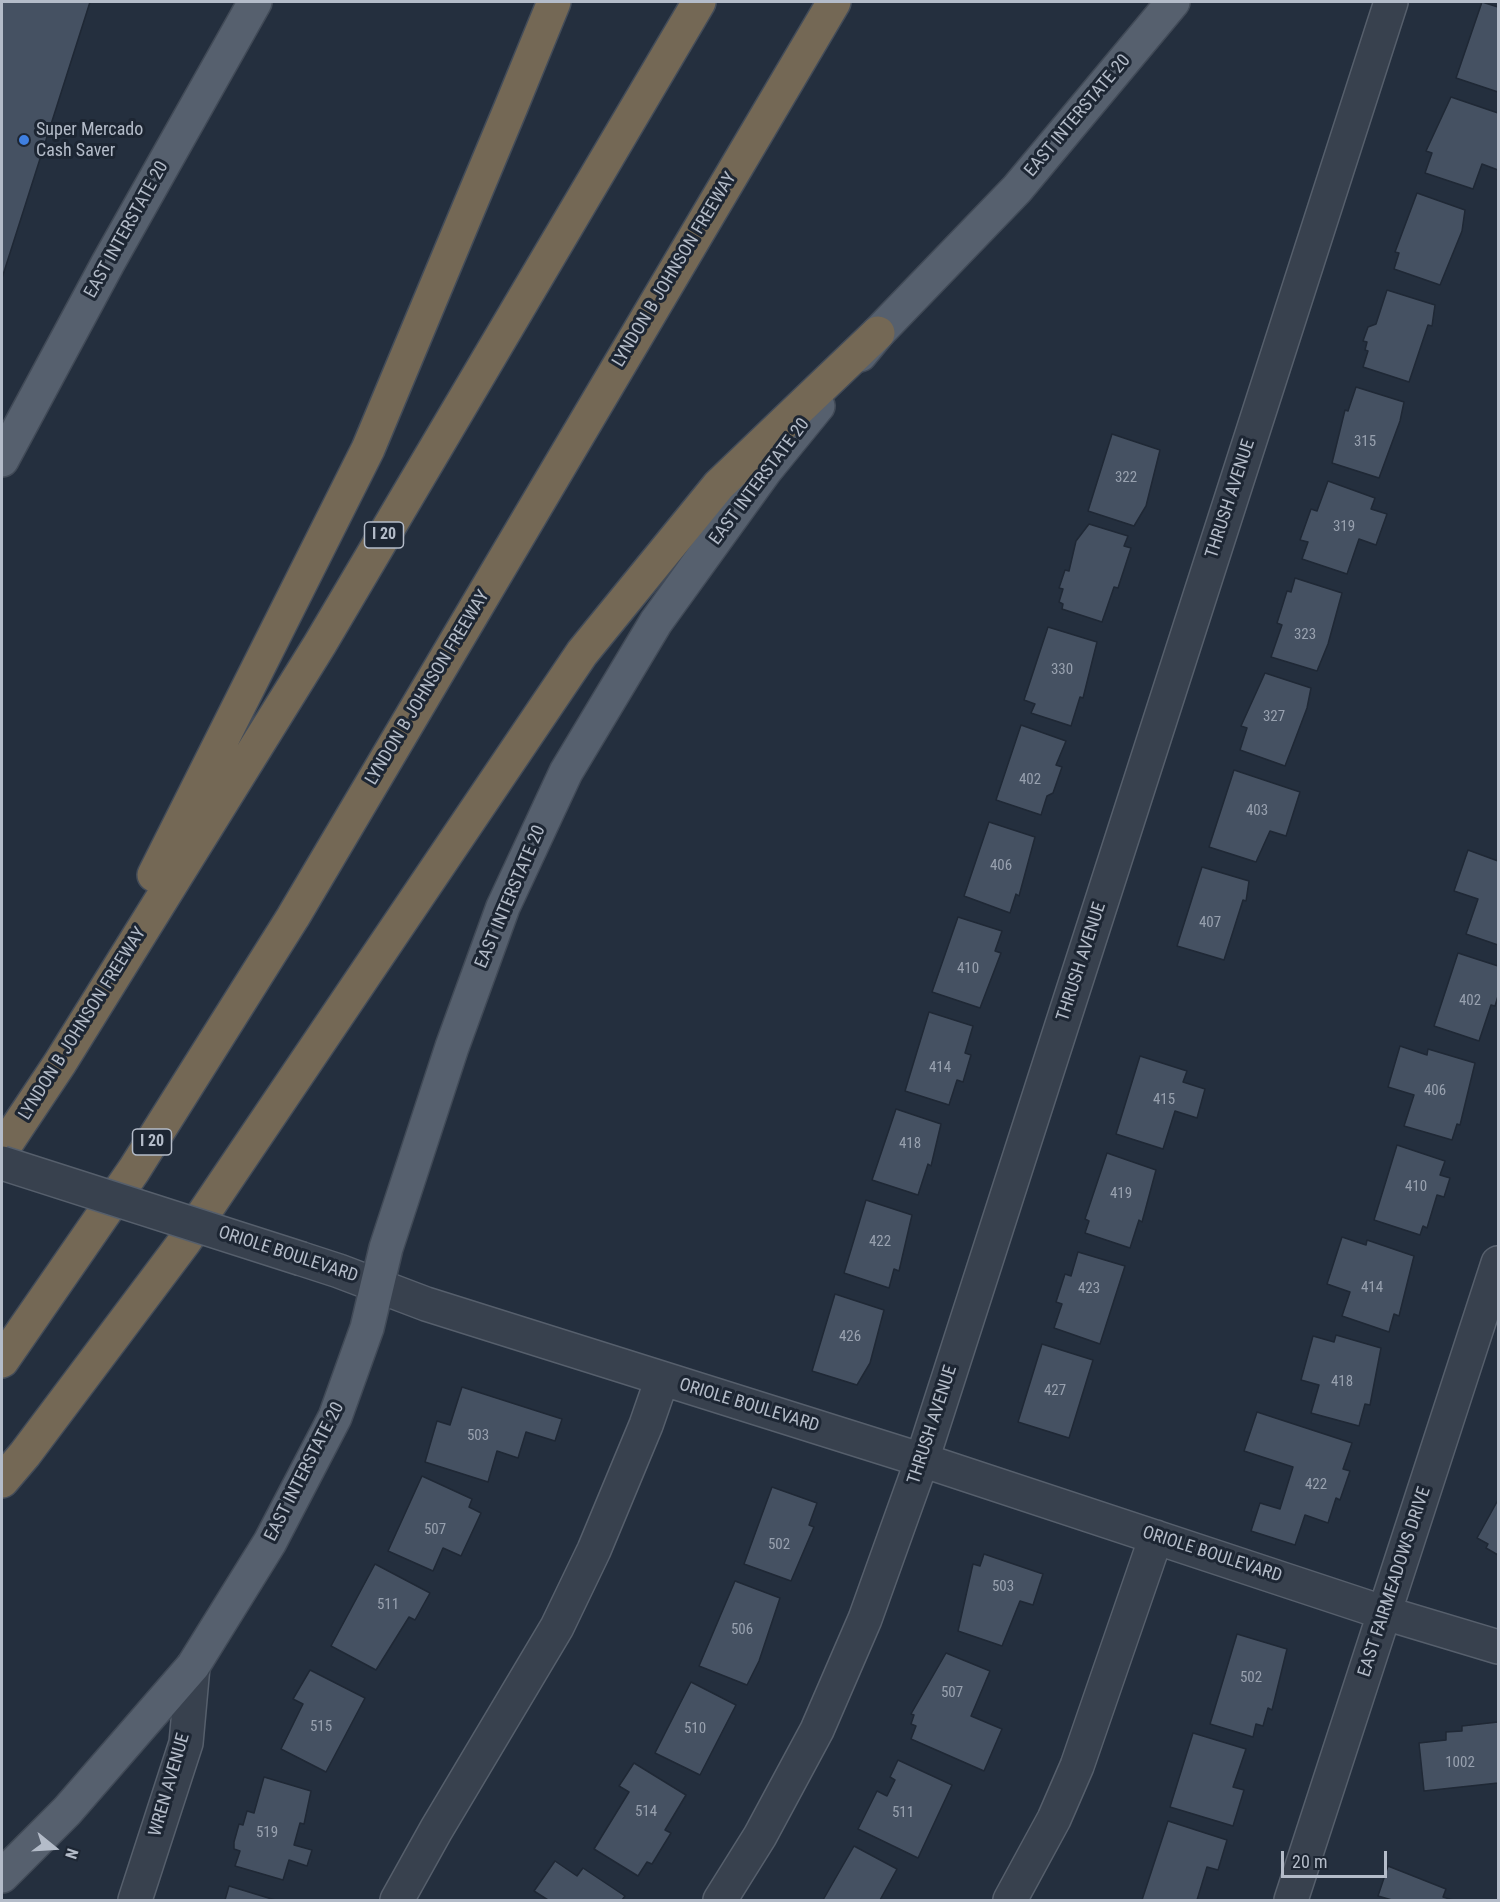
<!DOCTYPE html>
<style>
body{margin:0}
#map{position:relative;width:1500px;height:1902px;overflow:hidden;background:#242f3e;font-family:"Roboto Condensed",sans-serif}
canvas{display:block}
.frame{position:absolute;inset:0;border:3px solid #b4bcc9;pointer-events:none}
.north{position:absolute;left:24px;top:1818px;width:60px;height:60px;-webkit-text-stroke:4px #1d2633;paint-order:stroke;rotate:108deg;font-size:16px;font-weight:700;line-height:24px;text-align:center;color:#b4bcc9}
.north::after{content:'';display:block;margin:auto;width:21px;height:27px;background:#b4bcc9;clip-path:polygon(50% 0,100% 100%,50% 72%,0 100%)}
.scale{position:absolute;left:1281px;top:1851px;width:106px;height:27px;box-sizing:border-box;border:3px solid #b4bcc9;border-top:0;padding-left:8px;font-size:18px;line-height:21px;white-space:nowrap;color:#b4bcc9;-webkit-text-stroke:4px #1d2633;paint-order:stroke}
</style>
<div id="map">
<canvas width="1500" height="1902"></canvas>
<div class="frame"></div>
<div class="north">N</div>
<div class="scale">20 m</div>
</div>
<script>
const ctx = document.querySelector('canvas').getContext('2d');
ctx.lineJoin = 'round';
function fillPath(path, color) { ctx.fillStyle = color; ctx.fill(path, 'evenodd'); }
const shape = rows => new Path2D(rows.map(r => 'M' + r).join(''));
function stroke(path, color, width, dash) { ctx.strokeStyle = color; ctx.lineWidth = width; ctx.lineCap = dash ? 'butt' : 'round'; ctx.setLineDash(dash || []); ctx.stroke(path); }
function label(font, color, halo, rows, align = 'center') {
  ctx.font = font + ' "Roboto Condensed",sans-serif'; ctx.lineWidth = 6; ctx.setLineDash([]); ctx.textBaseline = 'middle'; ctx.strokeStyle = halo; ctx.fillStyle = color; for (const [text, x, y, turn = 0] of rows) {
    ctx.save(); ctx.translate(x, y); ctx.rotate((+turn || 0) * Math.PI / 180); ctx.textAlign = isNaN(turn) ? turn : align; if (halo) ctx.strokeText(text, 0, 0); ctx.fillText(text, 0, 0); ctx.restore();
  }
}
const building = shape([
 [2,2,90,2,2,278,2,2],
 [1482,2,1498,7,1498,92,1456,78,1482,2],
 [1451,97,1498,113,1498,170,1482,164,1473,189,1425,173,1432,153,1426,151,1451,97],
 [1417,193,1465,210,1462,231,1440,285,1394,269,1399,253,1395,252,1417,193],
 [1387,290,1435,305,1432,326,1428,325,1409,382,1363,367,1368,351,1365,350,1367,342,1363,341,1368,327,1376,324,1387,290],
 [1356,387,1404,402,1400,421,1379,478,1332,463,1345,410,1348,411,1356,387],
 [1112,434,1160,450,1146,506,1134,526,1088,511,1112,434],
 [1328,481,1375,498,1371,509,1387,514,1376,545,1359,539,1347,574,1302,559,1308,542,1300,540,1311,509,1317,511,1328,481],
 [1089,524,1128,536,1124,546,1131,548,1118,588,1114,587,1102,622,1062,609,1063,604,1059,602,1063,589,1059,588,1065,570,1069,571,1076,541,1089,524],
 [1295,578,1342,593,1328,644,1317,671,1271,657,1282,625,1277,623,1287,591,1291,592,1295,578],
 [1048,627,1097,642,1083,698,1080,697,1071,726,1031,713,1035,704,1024,700,1048,627],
 [1265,673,1311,688,1307,708,1285,766,1240,750,1247,728,1241,726,1265,673],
 [1021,725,1066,741,1056,765,1062,767,1053,793,1047,796,1041,815,996,800,1021,725],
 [1234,770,1300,792,1286,836,1270,831,1256,862,1209,847,1234,770],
 [989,822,1035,837,1019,896,1016,894,1010,913,964,896,989,822],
 [1468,850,1498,861,1498,945,1466,934,1478,899,1454,891,1468,850],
 [1202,867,1249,881,1246,901,1243,900,1224,960,1177,946,1202,867],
 [958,917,1002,931,995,951,1001,953,980,1008,932,992,958,917],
 [1458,953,1498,966,1498,996,1495,1006,1491,1005,1479,1041,1434,1026,1458,953],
 [929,1012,973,1026,965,1053,971,1055,963,1082,957,1080,949,1105,905,1091,929,1012],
 [1400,1046,1427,1055,1428,1049,1475,1063,1460,1125,1457,1124,1452,1140,1404,1126,1414,1095,1388,1087,1400,1046],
 [1140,1056,1187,1071,1183,1082,1205,1089,1197,1118,1175,1111,1163,1149,1116,1134,1140,1056],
 [896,1109,941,1124,931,1166,928,1164,918,1195,872,1180,896,1109],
 [1397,1145,1445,1161,1440,1175,1450,1178,1444,1197,1437,1195,1427,1228,1423,1226,1420,1235,1374,1220,1397,1145],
 [1107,1153,1156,1170,1142,1222,1139,1220,1130,1248,1085,1233,1089,1221,1085,1219,1107,1153],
 [866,1200,912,1215,899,1271,894,1269,889,1288,844,1273,866,1200],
 [1342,1237,1366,1245,1367,1240,1414,1256,1399,1316,1394,1314,1389,1332,1342,1316,1350,1292,1327,1284,1342,1237],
 [1078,1252,1125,1266,1100,1344,1054,1328,1062,1304,1056,1302,1065,1274,1071,1276,1078,1252],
 [835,1294,884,1310,870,1363,857,1385,812,1371,835,1294],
 [1336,1335,1381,1348,1370,1405,1365,1404,1359,1426,1311,1413,1319,1385,1301,1380,1313,1336,1334,1342,1336,1335],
 [1042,1344,1093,1360,1069,1438,1018,1422,1042,1344],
 [462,1387,562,1419,555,1441,526,1432,518,1458,497,1451,488,1482,425,1462,437,1421,450,1425,462,1387],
 [1257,1412,1352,1443,1343,1469,1350,1471,1340,1500,1336,1498,1328,1523,1305,1515,1295,1545,1251,1531,1260,1503,1280,1509,1293,1467,1244,1451,1257,1412],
 [422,1476,472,1499,469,1507,481,1513,461,1556,443,1548,433,1571,388,1551,422,1476],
 [772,1487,817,1503,809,1525,814,1527,791,1581,744,1564,772,1487],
 [1498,1500,1498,1555,1486,1548,1488,1544,1477,1538,1498,1500],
 [984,1554,1043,1574,1033,1605,1020,1601,1002,1646,958,1631,973,1564,980,1566,984,1554],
 [375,1564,430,1593,415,1620,409,1617,376,1670,331,1646,375,1564],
 [735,1581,780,1598,759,1661,747,1685,699,1666,735,1581],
 [1237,1634,1287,1649,1272,1710,1268,1708,1263,1726,1256,1724,1253,1737,1210,1724,1237,1634],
 [946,1653,990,1671,971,1716,1002,1729,984,1771,911,1739,916,1726,911,1724,914,1715,911,1714,946,1653],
 [310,1670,365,1698,326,1772,281,1749,303,1704,293,1699,310,1670],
 [691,1682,736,1705,700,1775,655,1753,691,1682],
 [1498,1722,1498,1783,1424,1791,1419,1743,1446,1740,1446,1732,1462,1731,1462,1726,1498,1722],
 [1193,1733,1246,1749,1233,1787,1244,1790,1233,1826,1170,1807,1193,1733],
 [898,1760,952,1785,918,1858,858,1829,877,1791,887,1796,895,1780,890,1777,898,1760],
 [634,1763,686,1795,665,1830,671,1833,652,1864,647,1862,638,1876,594,1849,629,1792,619,1786,634,1763],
 [264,1777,311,1791,304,1824,300,1823,294,1845,312,1850,307,1866,289,1860,283,1880,235,1866,240,1851,234,1849,234,1842,239,1824,243,1825,247,1811,254,1813,264,1777],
 [1168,1821,1227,1840,1218,1870,1207,1867,1197,1900,1142,1900,1168,1821],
 [854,1846,897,1869,880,1900,823,1900,854,1846],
 [555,1861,577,1876,583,1868,625,1896,622,1900,548,1900,534,1891,555,1861],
 [1388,1866,1446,1889,1443,1897,1453,1900,1392,1900,1378,1896,1388,1866],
 [229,1886,275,1900,225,1900,229,1886]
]);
fillPath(building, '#455162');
stroke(building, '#1f2835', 1.5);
const minor = shape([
 [302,1259,339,1271,426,1304,922,1460,1385,1613,1498,1647],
 [135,1900,186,1743,193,1666],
 [397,1900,436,1830,557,1627,594,1550,646,1425,662,1379],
 [720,1900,760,1836,817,1730,865,1619,922,1460,1391,2],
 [1010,1900,1054,1819,1077,1766,1156,1537],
 [1291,1900,1498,1263]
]);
const major = shape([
 [860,355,878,333,1017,189,1173,2],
 [2,460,108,263,255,2],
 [2,1876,67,1811,193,1666,270,1542,335,1417,367,1328,386,1248,452,1047,503,907,566,772,656,622,765,471,818,406]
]);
const highway = shape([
 [154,875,368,449,511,107,554,2],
 [2,1150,60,1063,320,644,699,2],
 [2,1361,134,1170,293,917,834,2],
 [2,1481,25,1454,185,1241,582,653,719,485,878,333]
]);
stroke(minor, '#565f6c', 36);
stroke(major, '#414a57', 36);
stroke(highway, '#434c59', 36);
stroke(minor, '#38414e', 33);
stroke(major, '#56606e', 33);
stroke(highway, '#746855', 33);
const minorBridge = shape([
 [2,1163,302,1259]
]);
stroke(minorBridge, '#565f6c', 36, []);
stroke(minorBridge, '#38414e', 33);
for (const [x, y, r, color] of [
 [24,140,6,"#3f7fe0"]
]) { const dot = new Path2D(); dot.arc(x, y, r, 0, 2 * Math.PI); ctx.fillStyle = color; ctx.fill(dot); stroke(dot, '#1d2633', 2); }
label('15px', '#98a1af', null, [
 ["315",1365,442],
 ["322",1126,478],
 ["319",1344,527],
 ["323",1305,635],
 ["330",1062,670],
 ["327",1274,717],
 ["402",1030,780],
 ["403",1257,811],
 ["406",1001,866],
 ["407",1210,923],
 ["410",968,969],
 ["402",1470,1001],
 ["414",940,1068],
 ["406",1435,1091],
 ["415",1164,1100],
 ["418",910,1144],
 ["410",1416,1187],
 ["419",1121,1194],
 ["422",880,1242],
 ["414",1372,1288],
 ["423",1089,1289],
 ["426",850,1337],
 ["418",1342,1382],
 ["427",1055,1391],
 ["503",478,1436],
 ["422",1316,1485],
 ["507",435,1530],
 ["502",779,1545],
 ["503",1003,1587],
 ["511",388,1605],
 ["506",742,1630],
 ["502",1251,1678],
 ["507",952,1693],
 ["515",321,1727],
 ["510",695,1729],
 ["1002",1460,1763],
 ["514",646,1812],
 ["511",903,1813],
 ["519",267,1833]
]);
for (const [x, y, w] of [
 [384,535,39],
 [152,1142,39]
]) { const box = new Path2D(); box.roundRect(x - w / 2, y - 13, w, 26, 4.5); ctx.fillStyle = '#1d2633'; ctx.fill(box); stroke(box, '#b4bcc9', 1.5); }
label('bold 16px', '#b4bcc9', null, [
 ["I 20",384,535],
 ["I 20",152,1142]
]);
label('18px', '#b4bcc9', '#1d2633', [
 ["EAST INTERSTATE 20",1078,116,-50],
 ["EAST INTERSTATE 20",127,230,-61],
 ["LYNDON B JOHNSON FREEWAY",675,270,-59],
 ["EAST INTERSTATE 20",760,482,-53],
 ["THRUSH AVENUE",1231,499,-72],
 ["LYNDON B JOHNSON FREEWAY",428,688,-59],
 ["EAST INTERSTATE 20",511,897,-67],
 ["THRUSH AVENUE",1082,962,-72],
 ["LYNDON B JOHNSON FREEWAY",83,1024,-58],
 ["ORIOLE BOULEVARD",288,1255,18],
 ["ORIOLE BOULEVARD",749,1406,17],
 ["THRUSH AVENUE",933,1425,-72],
 ["EAST INTERSTATE 20",305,1472,-63],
 ["ORIOLE BOULEVARD",1212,1555,18],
 ["EAST FAIRMEADOWS DRIVE",1395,1582,-72],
 ["WREN AVENUE",170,1785,-74]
]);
label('18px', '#b4bcc9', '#1d2633', [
 ["Super Mercado",36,130],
 ["Cash Saver",36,151]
], 'left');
</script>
